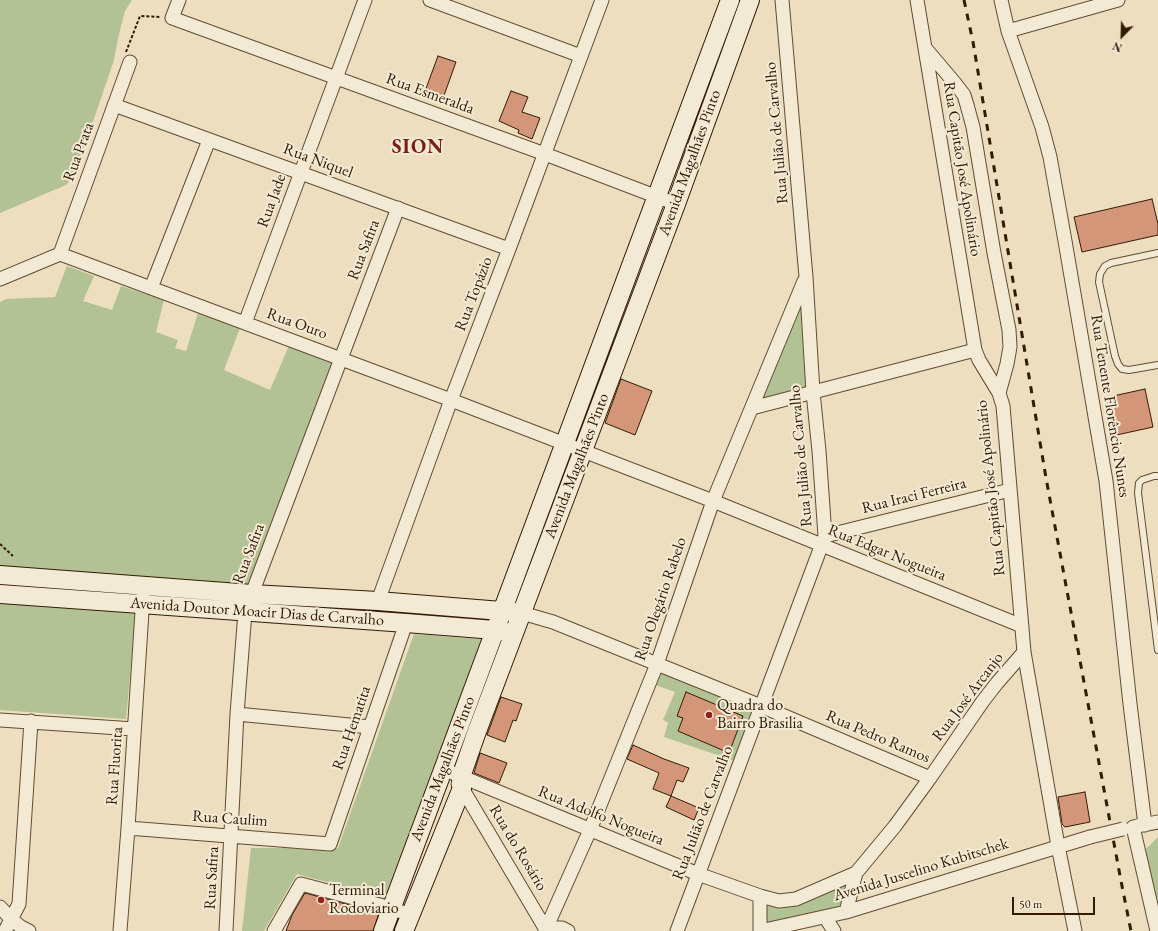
<!DOCTYPE html>
<meta charset="utf-8">
<style>
body{margin:0}
#map{position:relative;width:1158px;height:931px;overflow:hidden;background:#ecdebe;font-family:"EB Garamond",serif}
canvas{display:block}
.north{position:absolute;left:1102px;top:16px;width:40px;height:40px;-webkit-text-stroke:3px #f3ead5;paint-order:stroke;rotate:203deg;font-size:11px;font-weight:700;line-height:16px;text-align:center;color:#331b03}
.north::after{content:'';display:block;margin:auto;width:14px;height:18px;background:#331b03;clip-path:polygon(50% 0,100% 100%,50% 72%,0 100%)}
.scale{position:absolute;left:1012px;top:897px;width:83px;height:18px;box-sizing:border-box;border:2px solid #331b03;border-top:0;padding-left:5px;font-size:12px;line-height:14px;white-space:nowrap;color:#331b03;-webkit-text-stroke:3px #f3ead5;paint-order:stroke}
</style>
<div id="map">
<canvas width="1158" height="931"></canvas>
<div class="north">N</div>
<div class="scale">50 m</div>
</div>
<script>
const ctx = document.querySelector('canvas').getContext('2d');
ctx.lineJoin = 'round';
function fillPath(path, color) { ctx.fillStyle = color; ctx.fill(path, 'evenodd'); }
const shape = rows => new Path2D(rows.map(r => 'M' + r).join(''));
function stroke(path, color, width, dash) { ctx.strokeStyle = color; ctx.lineWidth = width; ctx.lineCap = dash ? 'butt' : 'round'; ctx.setLineDash(dash || []); ctx.stroke(path); }
function label(font, color, halo, rows, align = 'center') {
  ctx.font = font + ' "EB Garamond",serif'; ctx.lineWidth = 4; ctx.setLineDash([]); ctx.textBaseline = 'middle'; ctx.strokeStyle = halo; ctx.fillStyle = color; for (const [text, x, y, turn = 0] of rows) {
    ctx.save(); ctx.translate(x, y); ctx.rotate((+turn || 0) * Math.PI / 180); ctx.textAlign = isNaN(turn) ? turn : align; if (halo) ctx.strokeText(text, 0, 0); ctx.fillText(text, 0, 0); ctx.restore();
  }
}
fillPath(shape([
 [0,0,132,0,125,11,119,34,114,60,75,175,66,185,0,213],
 [67,266,94,276,83,301,112,310,121,286,164,300,156,332,178,340,175,348,186,351,198,313,240,328,224,370,270,390,290,343,335,360,251,586,0,571,0,302,6,299,55,297],
 [806,277,813,392,752,408],
 [256,596,493,613,491,620,256,604],
 [0,600,136,611,126,719,0,710],
 [414,634,491,640,389,899,297,874,264,931,242,931,251,848,338,848],
 [660,669,755,709,735,761,664,737,668,723,663,720,675,692,655,685],
 [1158,837,1158,903,1145,850],
 [856,873,846,912,760,931,760,896,782,900]
]), '#b3c295');
const building = shape([
 [438,56,456,62,442,101,424,94,438,56],
 [511,91,528,97,522,112,540,118,532,139,518,133,519,130,499,121,511,91],
 [1152,199,1158,224,1158,235,1082,252,1074,217,1152,199],
 [621,379,652,391,635,435,605,423,621,379],
 [1145,389,1153,427,1112,436,1104,398,1145,389],
 [686,692,743,716,729,753,678,731,683,718,677,716,686,692],
 [501,697,522,704,516,721,513,720,505,742,487,735,501,697],
 [633,745,664,759,689,768,683,782,677,780,671,796,653,789,659,773,627,759,633,745],
 [480,753,507,763,499,783,474,773,480,753],
 [1085,792,1090,822,1065,827,1062,824,1058,797,1085,792],
 [671,796,699,808,694,820,666,807,671,796],
 [305,893,379,913,373,931,286,931,292,915,305,893]
]);
fillPath(building, '#d49679');
stroke(building, '#331b03', 1);
const lane = shape([
 [1158,253,1111,263,1105,266,1100,274,1099,282,1115,356,1118,364,1122,369,1129,370,1158,365],
 [1158,476,1154,476,1142,480,1139,483,1138,493,1158,650]
]);
const street = shape([
 [179,0,172,18,545,154,676,204],
 [430,0,581,56],
 [917,0,975,350,979,360,999,393,1003,406,1024,652,1058,846,1075,931],
 [1001,0,1008,31,1042,127,1050,157,1065,241,1106,481,1130,704,1145,825],
 [1008,31,1118,0],
 [926,49,954,82,964,95,967,105,973,127,994,253,1009,330,1010,347,1007,364,999,393],
 [114,105,509,249],
 [60,254,130,62],
 [0,279,60,254,451,400,713,501,1022,626],
 [151,288,209,140],
 [245,323,365,0],
 [752,408,975,350],
 [825,536,1010,490],
 [378,601,451,400,509,249,602,0],
 [522,613,553,622,761,706,930,778],
 [237,714,370,727],
 [0,720,134,729],
 [443,769,698,874,760,896,760,931],
 [458,784,462,788,545,928,562,928,568,931],
 [1137,826,1158,822],
 [1133,827,1157,931],
 [128,828,330,844,406,623],
 [760,896,779,901,796,899,856,873,895,826,930,778,983,701,997,683,1024,652],
 [0,907,11,919,21,927,29,931],
 [846,912,856,873],
 [825,917,834,931],
 [5,931,19,904,31,721],
 [120,931,128,828,143,596],
 [226,931,237,714,245,612,398,208],
 [274,931,301,884,391,908,410,915],
 [545,931,590,830,657,664,713,501,804,281],
 [677,931,825,536,819,451,813,392,806,277,782,0],
 [760,931,846,912,1090,837]
]);
const secondary = shape([
 [0,575,252,594,378,601,514,612],
 [0,594,406,623,495,630,506,632],
 [383,931,730,0],
 [404,931,462,788,461,777,476,734,676,204,750,0]
]);
stroke(lane, '#614c32', 8);
stroke(street, '#614c32', 15);
stroke(secondary, '#331b03', 20);
stroke(shape([
 [126,52,140,16,161,17],
 [0,544,13,556]
]), '#331b03', 2, [3, 2]);
stroke(lane, '#f3ead5', 6);
stroke(street, '#f3ead5', 13);
stroke(secondary, '#f3ead5', 18);
stroke(shape([
 [964,0,973,42,1046,478,1121,881,1131,931]
]), '#331b03', 3, [7, 7]);
const streetBridge = shape([
 [1090,837,1123,829]
]);
stroke(streetBridge, '#614c32', 15, []);
stroke(streetBridge, '#f3ead5', 13);
for (const [x, y, r, color] of [
 [709,715,4,"#8f2418"],
 [321,900,4,"#8f2418"]
]) { const dot = new Path2D(); dot.arc(x, y, r, 0, 2 * Math.PI); ctx.fillStyle = color; ctx.fill(dot); stroke(dot, '#f3ead5', 1.5); }
label('16px', '#331b03', '#f3ead5', [
 ["Rua Esmeralda",430,94,20],
 ["Rua Julião de Carvalho",777,133,-95],
 ["Rua Prata",79,152,-70],
 ["Rua Niquel",318,161,20],
 ["Avenida Magalhães Pinto",690,163,-70],
 ["Rua Capitão José Apolinário",962,169,81],
 ["Rua Jade",272,201,-70],
 ["Rua Safira",364,250,-69],
 ["Rua Topázio",474,294,-69],
 ["Rua Ouro",297,324,20],
 ["Rua Tenente Florêncio Nunes",1110,406,81],
 ["Rua Julião de Carvalho",801,456,-95],
 ["Avenida Magalhães Pinto",577,466,-69],
 ["Rua Capitão José Apolinário",991,488,-96],
 ["Rua Iraci Ferreira",914,496,-14],
 ["Rua Edgar Nogueira",887,553,22],
 ["Rua Safira",249,554,-69],
 ["Rua Olegário Rabelo",661,599,-71],
 ["Avenida Doutor Moacir Dias de Carvalho",257,612,4],
 ["Rua José Arcanjo",968,697,-53],
 ["Rua Hematita",352,728,-71],
 ["Rua Pedro Ramos",878,737,23],
 ["Rua Fluorita",115,766,-86],
 ["Avenida Magalhães Pinto",443,769,-69],
 ["Rua Julião de Carvalho",703,813,-69],
 ["Rua Adolfo Nogueira",601,816,22],
 ["Rua Caulim",230,819,4],
 ["Rua do Rosário",518,848,59],
 ["Avenida Juscelino Kubitschek",921,870,-17],
 ["Rua Safira",212,878,-87]
]);
label('16px', '#331b03', '#f3ead5', [
 ["Quadra do",717,706],
 ["Bairro Brasilia",717,724],
 ["Terminal",329,891],
 ["Rodoviario",329,909]
], 'left');
ctx.letterSpacing = '1px';
label('bold 20px', '#7a1f14', '#f3ead5', [
 ["SION",418,148]
]);
ctx.letterSpacing = '0px';
</script>
